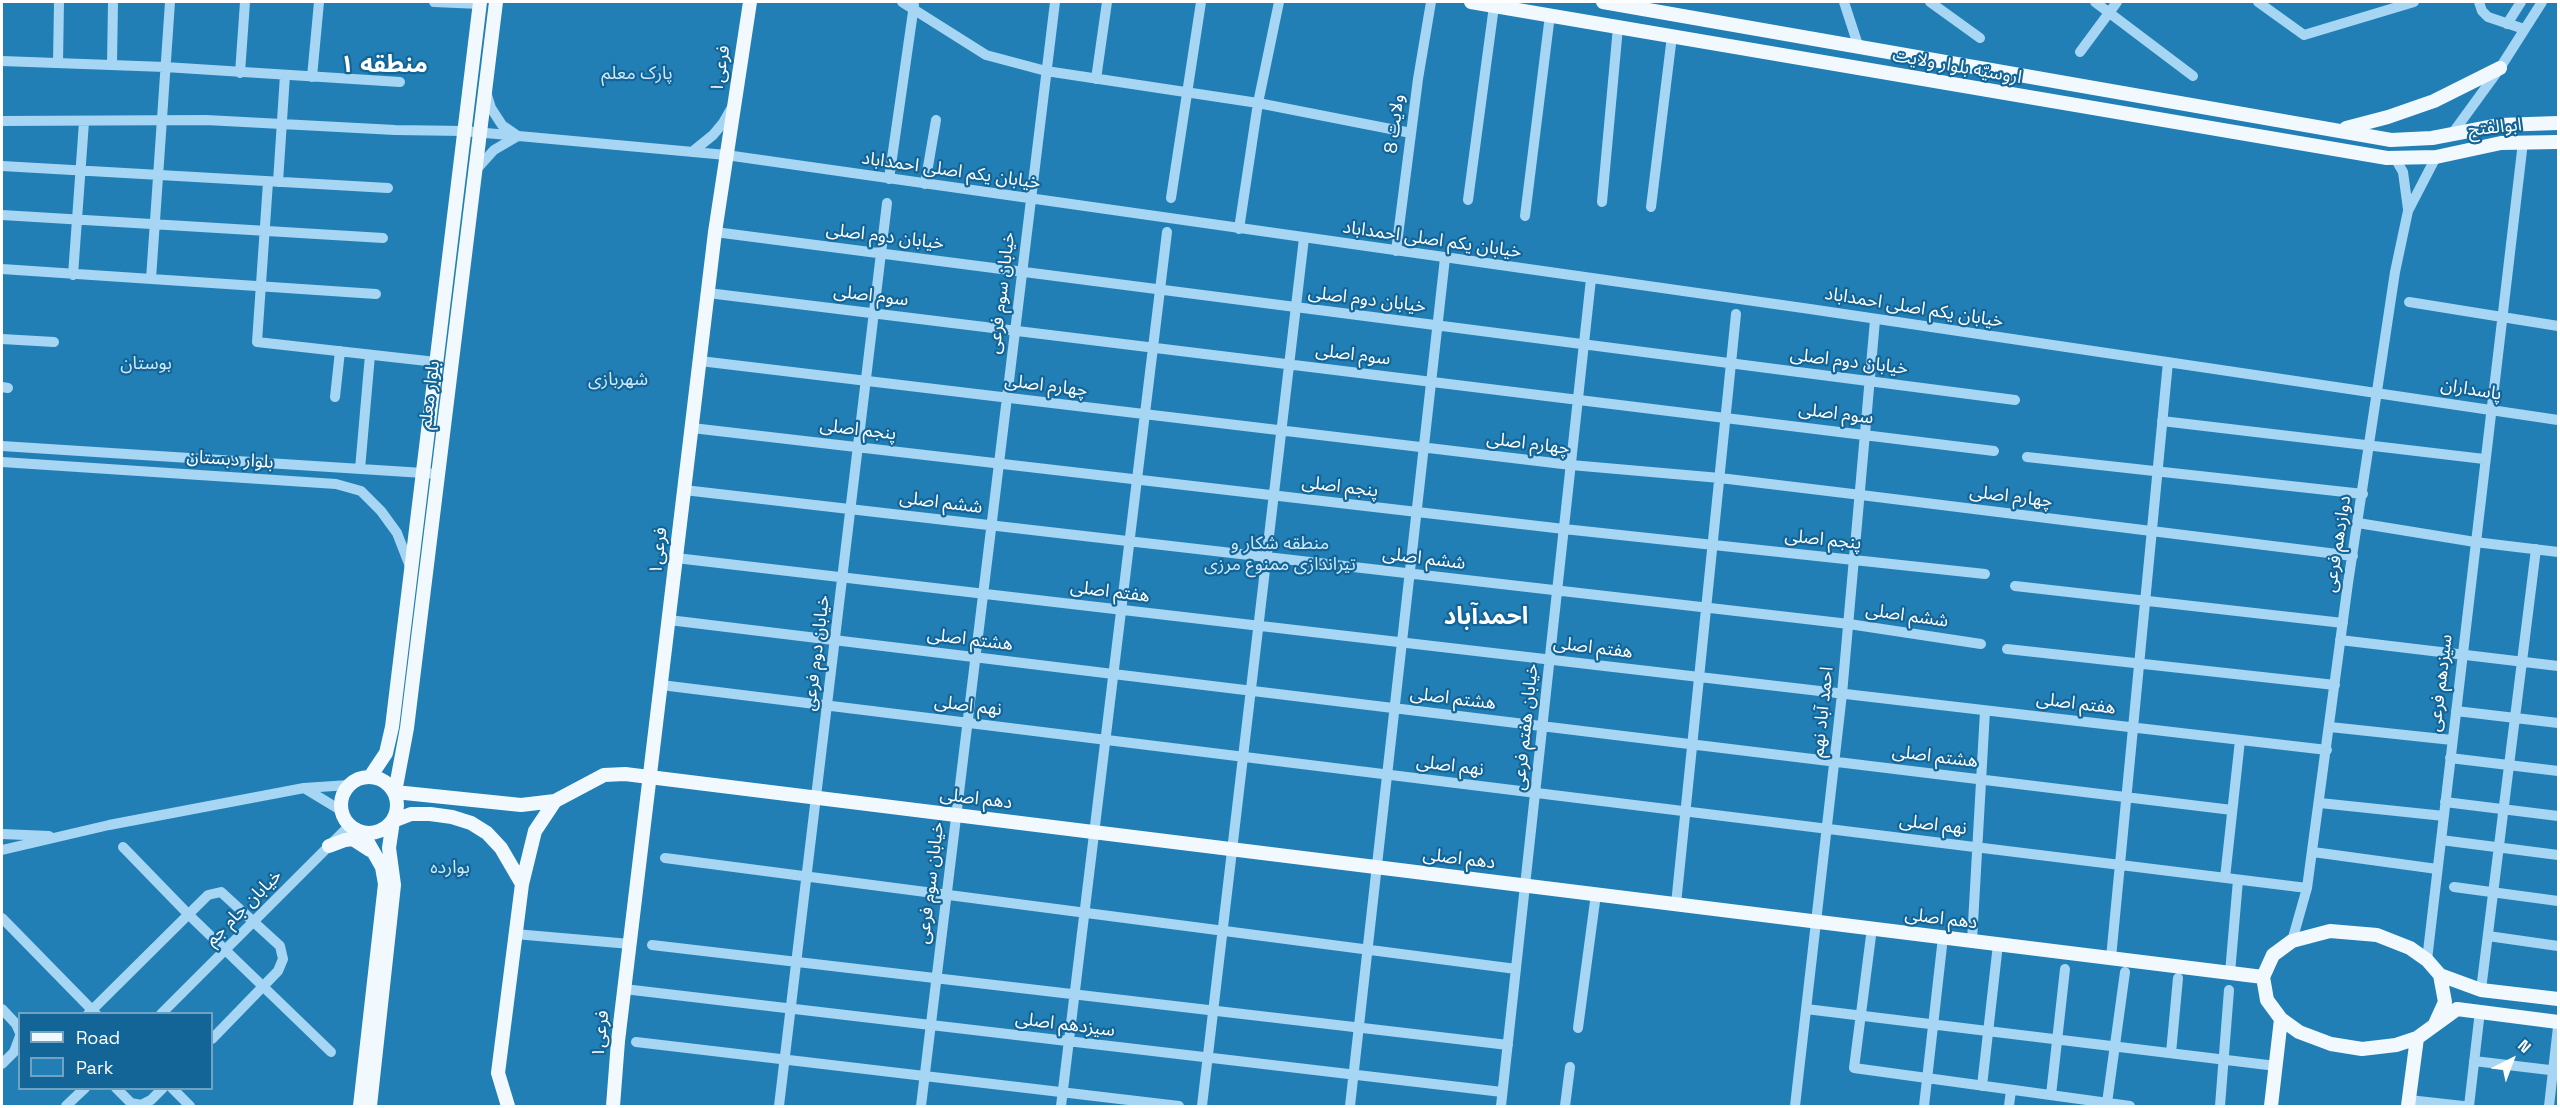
<!DOCTYPE html>
<meta charset="utf-8">
<style>
body{margin:0}
#map{position:relative;width:2560px;height:1108px;overflow:hidden;background:#136598;font-family:"Space Grotesk",sans-serif}
canvas{display:block}
.frame{position:absolute;inset:0;border:3px solid #fff;pointer-events:none}
.legend{position:absolute;left:18px;top:1012px;width:195px;height:78px;box-sizing:border-box;background:#136598;border:2px solid #71a3c1;margin:0;padding:8px 10px;list-style:none;font-size:18px;color:#fff}
.legend li{display:flex;align-items:center;gap:12px;height:30px}
.legend b{width:30px;border:2px solid #71a3c1}
.north{position:absolute;left:2482px;top:1030px;width:60px;height:60px;-webkit-text-stroke:4px #136598;paint-order:stroke;rotate:42deg;font-size:16px;font-weight:700;line-height:24px;text-align:center;color:#fff}
.north::after{content:'';display:block;margin:auto;width:21px;height:27px;background:#fff;clip-path:polygon(50% 0,100% 100%,50% 72%,0 100%)}
</style>
<div id="map">
<canvas width="2560" height="1108"></canvas>
<div class="frame"></div>
<ul class="legend">
<li><b style="height:8px;background:#f1f9ff"></b>Road</li>
<li><b style="height:16px;background:#227fb5"></b>Park</li>
</ul>
<div class="north">N</div>
</div>
<script>
const c = document.querySelector('canvas').getContext('2d');
c.lineJoin = 'round';
function fillPath(path, color) { c.fillStyle = color; c.fill(path, 'evenodd'); }
const shape = rows => new Path2D(rows.map(r => 'M' + r).join(''));
function stroke(path, color, width, dash) { c.strokeStyle = color; c.lineWidth = width; c.lineCap = dash ? 'butt' : 'round'; c.setLineDash(dash || []); c.stroke(path); }
function write(font, color, halo, rows, align = 'center') {
  c.font = font + ' "Space Grotesk","Noto Sans Arabic",sans-serif'; c.lineWidth = 4.5; c.setLineDash([]); c.textBaseline = 'middle'; c.strokeStyle = halo; c.fillStyle = color; for (const [text, x, y, turn = 0] of rows) {
    c.save(); c.translate(x, y); c.rotate((+turn || 0) * Math.PI / 180); c.textAlign = isNaN(turn) ? turn : align; if (halo) c.strokeText(text, 0, 0); c.fillText(text, 0, 0); c.restore();
  }
}
const green = shape([
 [2,2,2558,2,2558,1106,2,1106],
 [20,1014,212,1014,212,1088,20,1088]
]);
const minor = shape([
 [434,2,480,4],
 [902,2,986,55,1046,71,1258,103,1411,133],
 [1844,2,1858,45],
 [1930,2,1980,38],
 [2095,2,2193,76],
 [2258,2,2304,35,2414,2],
 [2479,2,2482,11,2488,17,2524,29],
 [2507,24,2521,2],
 [2080,52,2117,2],
 [2,61,165,67,400,82],
 [58,63,59,2],
 [112,65,113,2],
 [240,73,245,2],
 [312,77,319,2],
 [1096,79,1107,2],
 [486,92,491,108,502,125,518,136],
 [2,121,206,120,395,130,464,131,726,155,1810,309,2558,420],
 [2452,134,2500,68,2542,2],
 [692,152,713,135,723,123,731,109],
 [2395,158,2403,172,2408,209],
 [2,166,388,188],
 [475,171,494,150,518,136],
 [889,179,914,5],
 [268,182,257,342,436,362],
 [278,182,285,75],
 [925,184,936,120],
 [1171,198,1201,2],
 [1468,200,1494,6],
 [1602,202,1618,27],
 [1651,207,1672,36],
 [2,215,383,238],
 [1525,216,1550,15],
 [1239,229,1258,103,1279,2],
 [715,232,2015,400],
 [1396,251,1418,79,1431,2],
 [2,269,376,294],
 [73,275,84,122],
 [151,279,170,2],
 [708,293,1994,451],
 [2409,302,2558,326],
 [2,339,54,342],
 [700,361,1571,465,1720,478,1861,495,2353,556],
 [2,387,8,388],
 [335,397,340,351],
 [2162,421,2484,459],
 [692,428,1564,529,1985,574],
 [2,446,439,474],
 [2027,457,2363,494],
 [2,462,336,484,361,491,381,511,397,533,411,569],
 [360,469,370,355],
 [684,490,1849,624,1981,644],
 [2358,523,2475,542,2558,552],
 [676,558,2327,750],
 [2015,586,2343,623],
 [669,620,2232,810],
 [2340,640,2558,666],
 [2007,649,2335,685],
 [661,685,2307,888],
 [2456,711,2558,723],
 [2330,727,2452,740],
 [2450,758,2558,771],
 [304,788,342,811],
 [2445,802,2558,816],
 [2320,803,2444,816],
 [2,834,49,836],
 [2441,840,2558,855],
 [123,847,189,915,331,1052],
 [2,850,109,825,304,788,349,785],
 [2313,852,2437,869],
 [665,858,1516,969],
 [2225,878,2240,740],
 [2454,887,2558,901],
 [1676,904,1736,314],
 [2,918,96,1014],
 [1872,928,1854,1068,2130,1106],
 [515,934,630,944],
 [2488,936,2558,946],
 [1972,941,1985,711],
 [2292,941,2307,888,2348,583,2395,272,2408,211,2436,157],
 [652,945,1508,1045],
 [2111,958,2168,362],
 [2427,960,2523,142],
 [2230,973,2238,880],
 [624,989,1502,1092],
 [2481,990,2536,549],
 [2,1009,16,1024,20,1033],
 [1806,1009,2276,1066],
 [88,1014,208,895,221,892,280,946,283,959,278,971,212,1039],
 [161,1014,350,825],
 [1578,1028,1596,894],
 [636,1042,1179,1106],
 [2171,1053,2178,978],
 [2474,1061,2558,1071],
 [2,1064,14,1052,20,1036],
 [1982,1086,1998,944],
 [116,1088,131,1103,141,1105,151,1100,163,1088],
 [172,1088,190,1106],
 [2051,1095,2065,969],
 [2409,1100,2463,1106],
 [2107,1103,2125,972],
 [66,1106,85,1088],
 [779,1106,887,203],
 [921,1106,1055,2],
 [1061,1106,1167,232],
 [1202,1106,1304,238],
 [1350,1106,1445,258],
 [1501,1106,1591,279],
 [1565,1106,1570,1067],
 [1795,1106,1842,694,1875,320],
 [1924,1106,1943,937],
 [2009,1106,2011,1090],
 [2220,1106,2229,990],
 [2469,1106,2480,1011],
 [2549,1106,2558,1027]
]);
const major = shape([
 [496,2,407,728,395,792,521,805,555,801,604,775,625,774,2263,977],
 [1471,2,2387,158,2436,157,2501,143,2558,142],
 [1603,2,2391,140,2432,138,2500,125,2558,123],
 [2346,128,2388,117,2434,101,2500,68],
 '341 805a28 28 0 1 1 56 0a28 28 0 1 1-56 0Z',
 [370,777,386,753,392,727,480,2],
 [329,846,345,840,353,839,370,850],
 [2440,975,2481,990,2558,999],
 [2435,1024,2445,1002,2440,975,2427,960,2410,948,2377,935,2330,931,2292,941,2273,955,2263,977,2267,1000,2281,1019,2299,1032,2331,1044,2362,1049,2396,1045,2417,1038,2457,1009,2558,1022],
 [360,1106,385,884,382,867,362,832],
 [370,1106,394,885,389,848,393,821,411,814,430,814,452,817,471,823,487,833,501,848,522,884],
 [508,1106,498,1073,522,884,535,831,555,801],
 [613,1106,618,1041,715,232,750,2],
 [2271,1106,2281,1019],
 [2408,1106,2417,1038]
]);
const streetNames = [
 ["اروسیّه بلوار ولایت",1957,67,10],
 ["فرعی۱",721,69,-81],
 ["ولایت 8",1395,124,-83],
 ["ابوالفتح",2495,128,-6],
 ["خیابان یکم اصلی احمداباد",951,171,8],
 ["خیابان دوم اصلی",885,237,7],
 ["خیابان یکم اصلی احمداباد",1432,240,8],
 ["خیابان سوم فرعی",1002,293,-83],
 ["سوم اصلی",871,296,7],
 ["خیابان دوم اصلی",1367,300,7],
 ["خیابان یکم اصلی احمداباد",1914,308,9],
 ["سوم اصلی",1353,355,7],
 ["خیابان دوم اصلی",1849,362,7],
 ["چهارم اصلی",1046,386,7],
 ["پاسداران",2471,390,9],
 ["بلوار معلم",430,395,-83],
 ["سوم اصلی",1836,414,7],
 ["پنجم اصلی",858,430,7],
 ["چهارم اصلی",1528,444,7],
 ["بلوار دبستان",230,460,4],
 ["پنجم اصلی",1340,487,7],
 ["چهارم اصلی",2011,497,7],
 ["ششم اصلی",941,503,7],
 ["پنجم اصلی",1823,540,6],
 ["دوازدهم فرعی",2338,544,-81],
 ["فرعی۱",659,551,-83],
 ["ششم اصلی",1424,559,7],
 ["هفتم اصلی",1110,592,7],
 ["ششم اصلی",1907,616,8],
 ["هشتم اصلی",970,640,7],
 ["هفتم اصلی",1593,648,7],
 ["خیابان دوم فرعی",817,653,-83],
 ["سیزدهم فرعی",2441,683,-83],
 ["هشتم اصلی",1453,699,7],
 ["هفتم اصلی",2076,704,7],
 ["نهم اصلی",968,706,7],
 ["احمد آباد نهم",1823,712,-84],
 ["خیابان هفتم فرعی",1526,727,-84],
 ["هشتم اصلی",1935,757,7],
 ["نهم اصلی",1450,766,7],
 ["دهم اصلی",976,799,7],
 ["نهم اصلی",1933,825,7],
 ["دهم اصلی",1459,859,7],
 ["خیابان سوم فرعی",931,883,-83],
 ["خیابان جام جم",244,908,-45],
 ["دهم اصلی",1941,919,7],
 ["سیزدهم اصلی",1065,1025,7],
 ["فرعی۱",601,1034,-84]
];
const parkNames = [
 ["پارک معلم",637,74],
 ["بوستان",146,364],
 ["شهربازی",618,380],
 ["منطقه شکار و",1280,544],
 ["تیراندازی ممنوع مرزی",1280,565],
 ["بوارده",450,868]
];
const districtNames = [
 ["منطقه ۱",384,65],
 ["احمدآباد",1486,617]
];
fillPath(green, '#227fb5');
stroke(minor, '#a6d6f3', 10);
stroke(major, '#f1f9ff', 14);
write('18px', '#fff', '#136598', streetNames);
write('18px', '#cdebfd', '#136598', parkNames);
write('bold 24px', '#fff', '#136598', districtNames);
</script>
